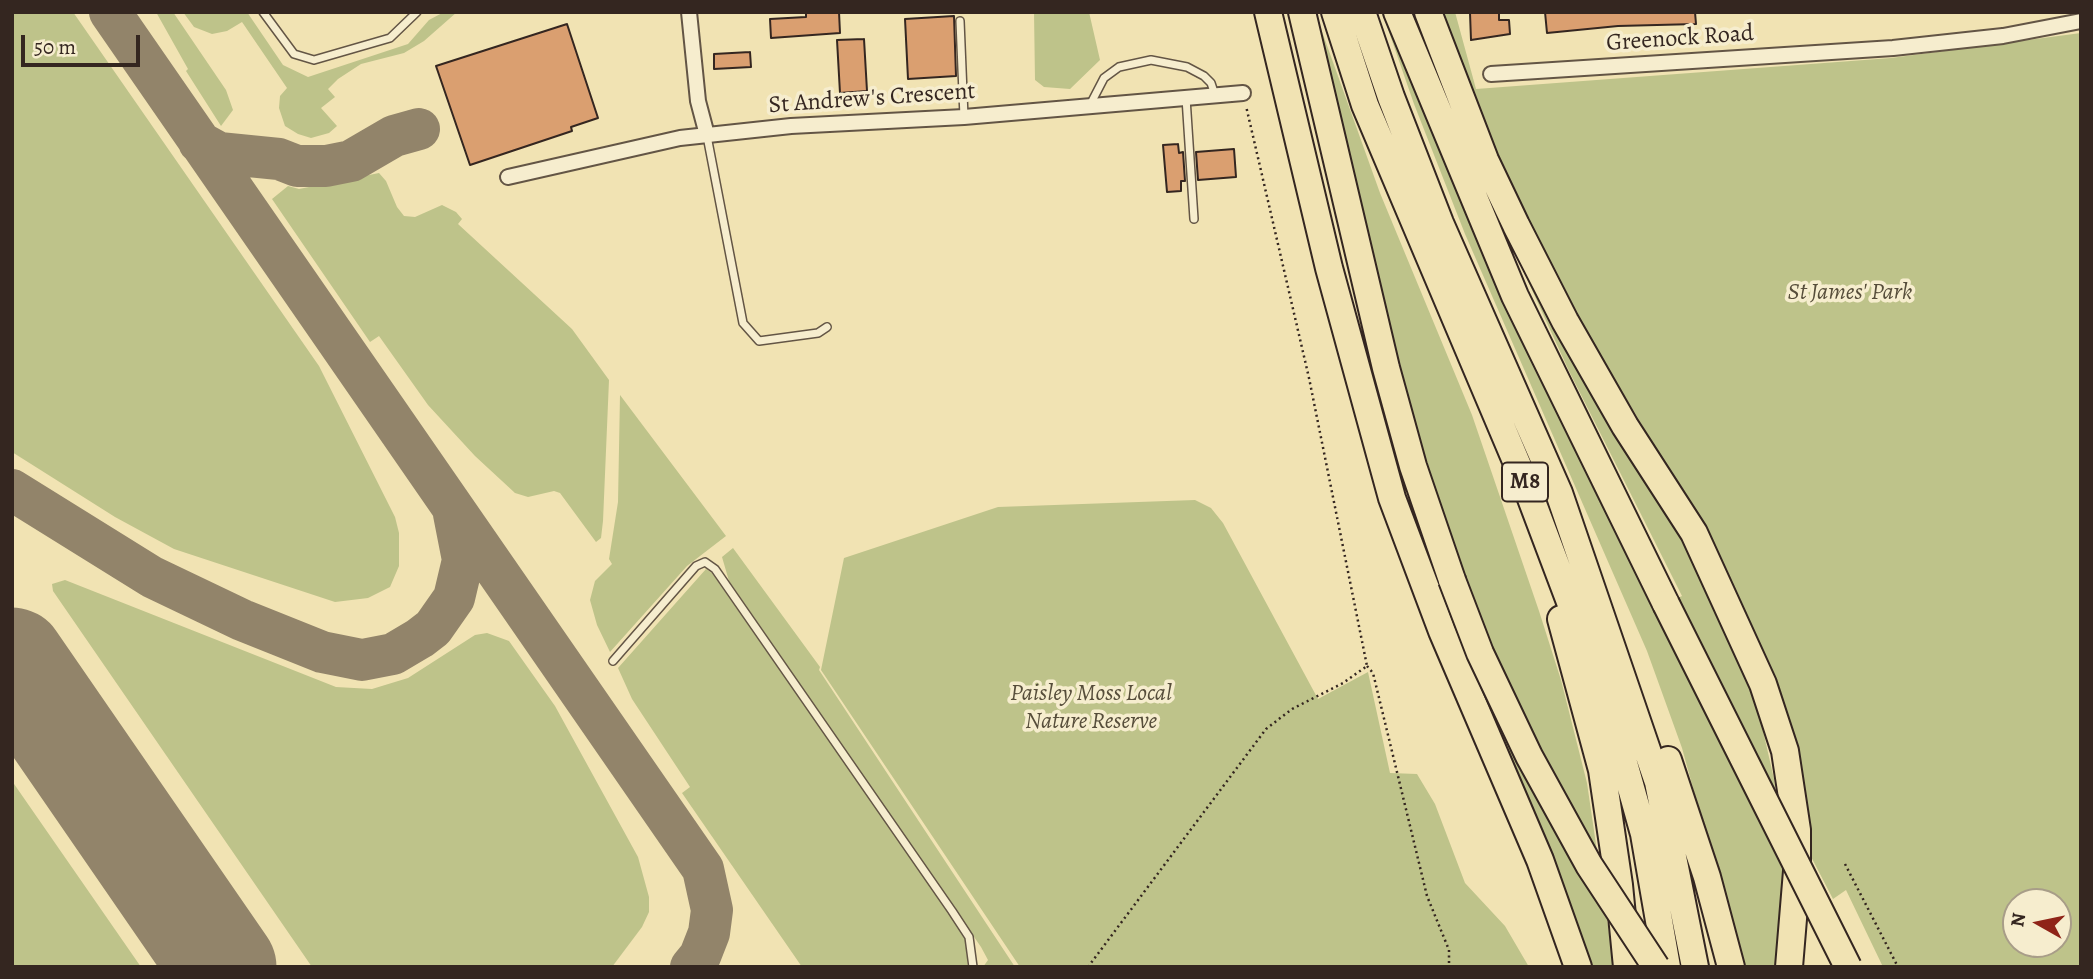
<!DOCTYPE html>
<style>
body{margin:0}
#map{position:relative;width:2093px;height:979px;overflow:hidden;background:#f1e3b3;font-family:Alegreya,serif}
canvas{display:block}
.frame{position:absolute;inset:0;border:14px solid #342620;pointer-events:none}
.north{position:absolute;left:2002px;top:888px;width:70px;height:70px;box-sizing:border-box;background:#f6edce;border:2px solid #a89d88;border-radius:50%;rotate:279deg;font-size:19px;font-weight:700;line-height:28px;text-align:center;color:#342620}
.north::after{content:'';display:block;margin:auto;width:24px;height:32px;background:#8f2418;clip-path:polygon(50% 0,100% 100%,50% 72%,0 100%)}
.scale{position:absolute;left:21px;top:35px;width:119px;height:32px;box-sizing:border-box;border:4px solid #342620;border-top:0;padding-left:9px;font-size:21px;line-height:24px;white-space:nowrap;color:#342620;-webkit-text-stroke:5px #f6edce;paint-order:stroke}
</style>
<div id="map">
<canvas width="2093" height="979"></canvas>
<div class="frame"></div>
<div class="north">N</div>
<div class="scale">50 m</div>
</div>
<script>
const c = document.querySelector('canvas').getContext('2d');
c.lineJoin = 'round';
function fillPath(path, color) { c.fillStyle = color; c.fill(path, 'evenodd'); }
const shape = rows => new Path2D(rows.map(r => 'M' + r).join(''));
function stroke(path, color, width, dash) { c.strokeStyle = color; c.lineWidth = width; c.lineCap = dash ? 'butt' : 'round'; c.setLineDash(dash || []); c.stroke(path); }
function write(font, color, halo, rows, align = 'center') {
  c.font = font + ' Alegreya,serif'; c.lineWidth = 7; c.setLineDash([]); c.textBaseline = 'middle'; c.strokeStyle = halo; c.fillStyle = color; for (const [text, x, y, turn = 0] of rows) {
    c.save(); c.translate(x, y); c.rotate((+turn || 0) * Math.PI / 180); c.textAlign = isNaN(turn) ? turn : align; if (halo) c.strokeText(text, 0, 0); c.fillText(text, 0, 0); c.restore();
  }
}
const green = shape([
 [12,12,73,12,319,366,395,517,399,533,399,566,390,587,368,598,335,602,174,549,115,517,12,452],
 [156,12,173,12,226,90,233,110,221,126,186,71,188,69],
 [183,12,247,12,283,65,308,77,408,44,429,20,444,12,457,12,424,41,404,53,361,64,338,79,328,89,335,97,321,108,337,126,329,133,311,138,298,134,285,126,279,108,280,96,287,88,242,22,227,31,212,34,194,27],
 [1034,12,1089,12,1100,60,1070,89,1044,87,1035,80],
 [1315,12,1380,193,1472,415,1539,611,1561,680,1587,783,1614,967,1587,967,1435,588,1464,573,1432,485,1394,352],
 [1382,12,1506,305,1654,609,1682,596,1569,371,1526,277,1701,570,1756,700,1774,779,1786,873,1780,967,1742,967,1682,748,1647,651,1465,234,1414,104],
 [1437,12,1455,12,1476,89,1891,58,2081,33,2081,967,1883,967,1846,890,1833,899,1806,847,1703,526,1548,269,1481,130],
 [2016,902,2058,902,2058,944,2016,944],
 [379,173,386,181,397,207,404,216,415,217,442,205,456,212,462,219,458,224,572,329,609,380,603,521,601,538,596,542,560,493,554,491,528,497,515,493,475,456,428,405,379,336,370,342,272,199,288,186,299,189],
 [620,395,726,536,687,566,610,652,597,625,590,600,595,581,612,564,609,559,618,502],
 [1195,500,1211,508,1223,523,1318,699,1368,672,1390,773,1417,774,1435,804,1465,883,1505,926,1529,967,1020,967,821,670,844,558,998,507],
 [733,548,820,667,819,670,1015,967,983,967,988,960,981,947,729,581,722,557],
 [706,569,712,573,950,914,965,938,968,967,802,967,682,793,690,787,632,699,618,668],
 [65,580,336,687,372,689,408,678,475,635,487,633,509,641,555,706,638,857,649,897,649,912,642,927,612,967,312,967,53,591,52,584],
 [12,781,141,967,12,967]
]);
const taxiway = shape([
 [110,12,703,869,712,910,709,933,700,956,691,967],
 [199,142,219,153,279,159,297,166,326,166,351,161,394,136,419,129],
 [12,490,152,577,242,620,322,652,362,660,393,654,420,638,433,628,454,598,463,560,454,514]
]);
const runway = shape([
 [12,661,223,967]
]);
const building = shape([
 [806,12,839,12,840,33,771,38,770,19,806,17,806,12],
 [1499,12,1499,20,1509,20,1510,34,1471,40,1470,13,1499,12],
 [1545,12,1695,12,1696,24,1618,26,1547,33,1545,12],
 [954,16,956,76,908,79,905,19,954,16],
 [567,24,598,118,571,127,572,131,470,165,436,66,567,24],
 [864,39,867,91,840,93,837,40,864,39],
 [750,52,751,67,714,69,714,54,750,52],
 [1178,144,1179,153,1183,152,1185,181,1181,181,1181,191,1167,192,1163,145,1178,144],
 [1234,149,1236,177,1198,180,1196,152,1234,149]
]);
const path = shape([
 [1367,666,1373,673,1427,896,1449,950,1449,967],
 [1845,864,1898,967],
 [1088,967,1266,729,1292,709,1343,683,1367,666,1309,378,1246,106]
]);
const lane = shape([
 [263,12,294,54,314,60,390,38,417,12],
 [960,21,964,117],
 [1186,98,1194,219],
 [1090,105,1104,78,1119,67,1151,60,1187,67,1204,76,1211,83,1215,95],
 [707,136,743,323,759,341,818,333,827,327],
 [613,661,696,566,705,562,715,569,952,911,969,937,973,967]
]);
const street = shape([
 [689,12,698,101,707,135],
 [1491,74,1893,48,2003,36,2081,21],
 [508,177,680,138,791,126,964,117,1243,93]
]);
const highway = shape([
 [1268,12,1329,268,1392,498,1442,631,1540,860,1578,967],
 [1302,12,1386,368,1413,466,1452,580],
 [1335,12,1365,105,1524,480,1604,692,1644,834,1667,967],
 [1362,12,1391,97,1440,223,1559,493,1658,782,1695,967],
 [1397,12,1515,296,1666,604],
 [1428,12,1485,160,1516,225,1565,321,1625,426,1694,533,1763,684,1785,751,1797,830,1797,871,1789,967],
 [1561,619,1602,770,1619,885,1627,967],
 [1668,760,1707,877,1731,967]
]);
const highwayBridge = shape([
 [1452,580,1480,653,1529,756,1589,865,1656,967],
 [1666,604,1848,967]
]);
const shields = [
 [1525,482,46]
];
const shieldNames = [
 ["M8",1525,482]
];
const streetNames = [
 ["Greenock Road",1680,39,-4],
 ["St Andrew's Crescent",872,99,-4]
];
const parkNames = [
 ["St James' Park",1850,293],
 ["Paisley Moss Local",1091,694],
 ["Nature Reserve",1091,722]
];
fillPath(green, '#bec38a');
stroke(taxiway, '#92846a', 42);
stroke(runway, '#92846a', 107);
fillPath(building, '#da9f70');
stroke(building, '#342620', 2);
stroke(lane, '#635545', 10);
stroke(street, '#635545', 18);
stroke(highway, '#342620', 30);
stroke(path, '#342620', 2.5, [2, 3.5]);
stroke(lane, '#f6edce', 7);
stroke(street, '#f6edce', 14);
stroke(highway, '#f1e3b3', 26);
stroke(highwayBridge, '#342620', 30, []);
stroke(highwayBridge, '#f1e3b3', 26);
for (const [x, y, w] of shields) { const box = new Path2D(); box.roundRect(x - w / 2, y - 19.5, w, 39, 5); c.fillStyle = '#f6edce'; c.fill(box); stroke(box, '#342620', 2); }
write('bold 23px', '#342620', null, shieldNames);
write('24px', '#342620', '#f6edce', streetNames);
write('italic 24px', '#564d3a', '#f6edce', parkNames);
</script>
